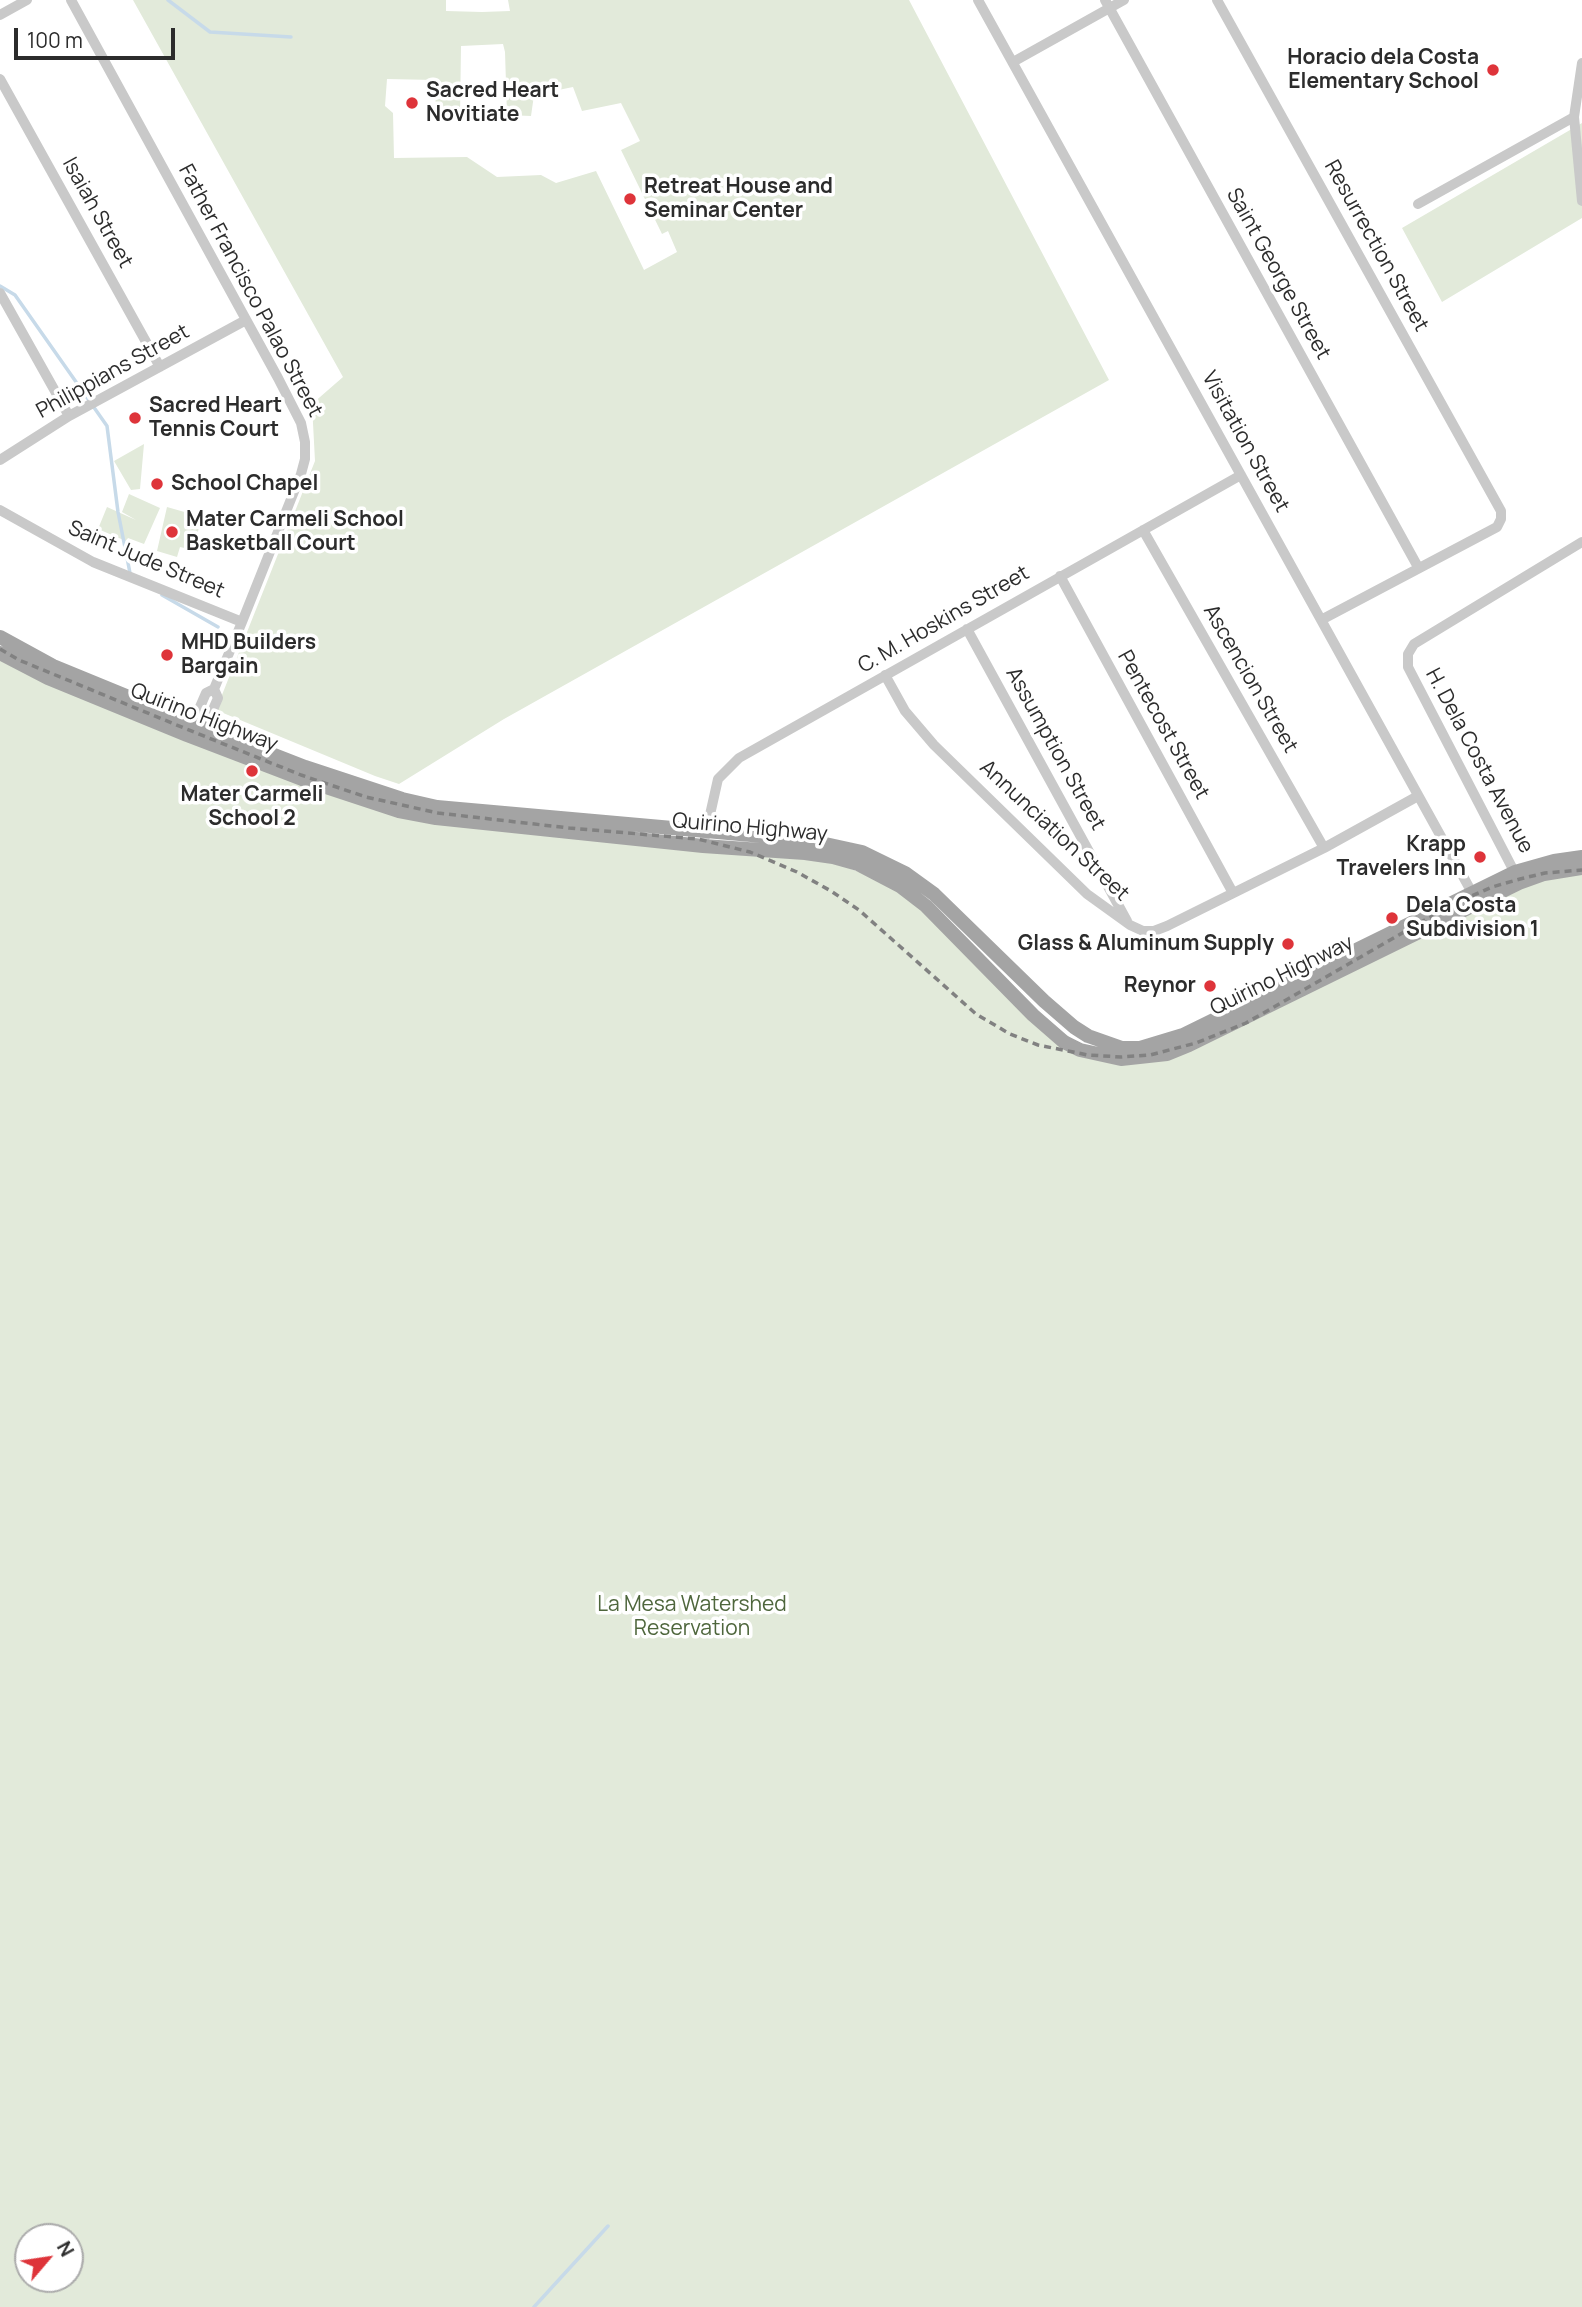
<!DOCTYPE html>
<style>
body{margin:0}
#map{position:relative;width:1582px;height:2307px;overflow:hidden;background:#fff;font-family:Manrope,sans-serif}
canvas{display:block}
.north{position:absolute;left:14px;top:2223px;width:70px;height:70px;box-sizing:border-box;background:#fff;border:2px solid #ababab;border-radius:50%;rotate:61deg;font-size:19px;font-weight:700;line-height:28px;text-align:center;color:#2c2c2c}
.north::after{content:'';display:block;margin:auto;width:24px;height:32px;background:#de343a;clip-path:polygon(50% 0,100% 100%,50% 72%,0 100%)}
.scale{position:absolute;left:14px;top:28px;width:161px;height:32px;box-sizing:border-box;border:4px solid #2c2c2c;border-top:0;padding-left:9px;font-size:21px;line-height:24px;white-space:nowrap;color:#2c2c2c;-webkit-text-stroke:5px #fff;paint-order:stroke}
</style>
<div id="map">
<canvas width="1582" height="2307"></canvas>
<div class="north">N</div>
<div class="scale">100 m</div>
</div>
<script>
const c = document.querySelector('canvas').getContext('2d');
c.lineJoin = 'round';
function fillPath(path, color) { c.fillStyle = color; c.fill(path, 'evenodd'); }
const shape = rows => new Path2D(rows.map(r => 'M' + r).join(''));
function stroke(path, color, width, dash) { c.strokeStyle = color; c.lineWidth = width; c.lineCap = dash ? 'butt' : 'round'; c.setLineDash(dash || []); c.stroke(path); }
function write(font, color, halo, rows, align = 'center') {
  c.font = font + ' Manrope,sans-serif'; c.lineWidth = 7; c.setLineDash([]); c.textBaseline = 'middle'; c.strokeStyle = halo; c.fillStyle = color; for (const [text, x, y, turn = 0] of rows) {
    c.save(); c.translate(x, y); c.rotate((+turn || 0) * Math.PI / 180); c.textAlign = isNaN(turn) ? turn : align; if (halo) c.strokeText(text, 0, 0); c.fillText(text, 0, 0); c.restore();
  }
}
const green = shape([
 [133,0,446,0,446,11,482,12,510,11,508,0,909,0,1109,380,504,719,399,784,375,776,216,710,315,461,312,404,343,377],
 [503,44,505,52,507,115,531,116,534,95,573,87,582,111,621,103,640,141,621,150,662,234,668,231,677,252,644,270,596,171,556,183,541,175,497,177,467,157,394,158,393,113,385,106,387,79,435,80,436,118,460,117,461,46],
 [1582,123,1582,218,1442,302,1402,228],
 [144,444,140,489,131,490,114,461],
 [129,494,160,508,144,544,128,538,126,541,98,529,107,507,136,520,122,512],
 [167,507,188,513,187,521,200,524,193,550,180,547,177,557,157,551],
 [0,653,366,801,805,853,900,886,1052,1025,1081,1045,1140,1053,1469,902,1582,863,1582,2307,0,2307],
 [28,2237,70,2237,70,2279,28,2279]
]);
const stream = shape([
 [168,0,210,32,291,37],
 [0,286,15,295,107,426,118,512,130,573],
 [162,595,218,627],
 [534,2307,608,2226]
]);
const minor = shape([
 [71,0,278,378,301,423,305,442,305,459,301,474,242,622,214,689,206,693,190,730],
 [978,0,1475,898],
 [1105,0,1418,567],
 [1217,0,1501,511,1501,519,1497,527,1321,620],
 [0,15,27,0],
 [1013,62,1124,0],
 [1582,63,1574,117,1582,201],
 [0,79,160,367],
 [1418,204,1574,117],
 [0,293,69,416],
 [0,460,69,416,246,320],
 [0,510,93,562,242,622],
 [1143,530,1324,848],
 [1060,576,1233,893],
 [967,629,1127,921],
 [885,675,905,711,934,745,1087,894,1130,925,1143,931,1154,931,1167,926,1324,848,1418,796],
 [202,735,218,698,214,689],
 [705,837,718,779,739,758,1241,475],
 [1517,877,1408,667,1408,654,1414,644,1582,542]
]);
const major = shape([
 [0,637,53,666,192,723,305,767,402,799,437,807,807,840,862,852,905,873,934,894,1044,1001,1074,1027,1088,1036,1122,1048,1140,1048,1183,1035,1515,872,1554,861,1582,857],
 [0,653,48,678,187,735,302,779,399,811,436,818,703,846,805,853,833,857,858,864,900,886,926,906,1033,1015,1064,1042,1080,1050,1121,1059,1167,1054,1189,1045,1519,883,1544,874,1582,868]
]);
const rail = shape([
 [0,649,19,660,184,728,301,775,366,797,438,813,569,828,698,839,750,852,797,872,831,891,859,910,976,1014,1010,1034,1038,1045,1088,1055,1121,1057,1150,1055,1196,1043,1246,1023,1451,905,1492,887,1520,879,1545,873,1582,870]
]);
const markers = [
 [1493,70,7,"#de343a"],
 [412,103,7,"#de343a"],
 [630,199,7,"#de343a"],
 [135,418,7,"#de343a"],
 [157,484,7,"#de343a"],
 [172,532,7,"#de343a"],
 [167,655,7,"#de343a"],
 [252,771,7,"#de343a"],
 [1480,857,7,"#de343a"],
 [1392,918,7,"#de343a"],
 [1288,944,7,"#de343a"],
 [1210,986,7,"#de343a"]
];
const poiNames = [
 ["Horacio dela Costa",1479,58,"right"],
 ["Elementary School",1479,82,"right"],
 ["Sacred Heart",426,91],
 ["Novitiate",426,115],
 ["Retreat House and",644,187],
 ["Seminar Center",644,211],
 ["Sacred Heart",149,406],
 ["Tennis Court",149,430],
 ["School Chapel",171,484],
 ["Mater Carmeli School",186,520],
 ["Basketball Court",186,544],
 ["MHD Builders",181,643],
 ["Bargain",181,667],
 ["Mater Carmeli",252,795,"center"],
 ["School 2",252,819,"center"],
 ["Krapp",1466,845,"right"],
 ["Travelers Inn",1466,869,"right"],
 ["Dela Costa",1406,906],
 ["Subdivision 1",1406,930],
 ["Glass & Aluminum Supply",1274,944,"right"],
 ["Reynor",1196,986,"right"]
];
const streetNames = [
 ["Isaiah Street",97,213,61],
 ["Resurrection Street",1376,246,61],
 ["Saint George Street",1278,274,61],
 ["Father Francisco Palao Street",250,291,62],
 ["Philippians Street",113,372,-29],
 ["Visitation Street",1245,442,61],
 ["Saint Jude Street",146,560,23],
 ["C. M. Hoskins Street",944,620,-30],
 ["Ascencion Street",1250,679,60],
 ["Quirino Highway",204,718,21],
 ["Pentecost Street",1163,725,61],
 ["Assumption Street",1055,749,61],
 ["H. Dela Costa Avenue",1479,761,62],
 ["Quirino Highway",750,828,5],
 ["Annunciation Street",1054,831,43],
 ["Quirino Highway",1282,976,-26]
];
const parkNames = [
 ["La Mesa Watershed",692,1605],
 ["Reservation",692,1629]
];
fillPath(green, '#e2eada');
stroke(stream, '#c7dae9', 3.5);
stroke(minor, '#c9c9c9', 10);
stroke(major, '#a4a4a4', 14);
stroke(rail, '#818181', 3.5, [7, 5]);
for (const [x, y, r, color] of markers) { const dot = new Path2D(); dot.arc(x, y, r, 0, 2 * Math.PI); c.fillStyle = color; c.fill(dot); stroke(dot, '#fff', 2.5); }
write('bold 21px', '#2c2c2c', '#fff', poiNames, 'left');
write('21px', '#2c2c2c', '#fff', streetNames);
write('21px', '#4e663c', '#fff', parkNames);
</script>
